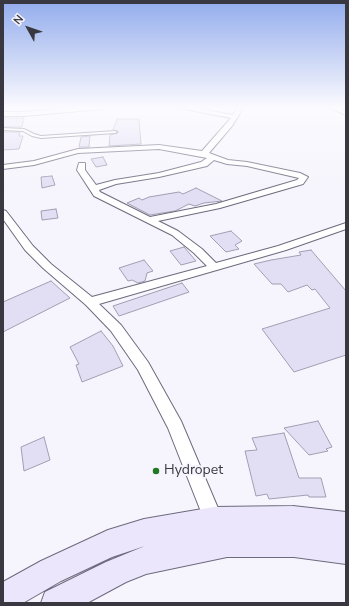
<!DOCTYPE html>
<style>
body{margin:0}
#map{position:relative;width:349px;height:606px;overflow:hidden;background:#f6f5fd;font-family:"Nunito Sans",sans-serif}
canvas{display:block}
.frame{position:absolute;inset:0;border:4px solid #393840;pointer-events:none}
.north{position:absolute;left:8px;top:8px;width:40px;height:40px;-webkit-text-stroke:3px #f6f5fd;paint-order:stroke;rotate:310deg;font-size:11px;font-weight:700;line-height:16px;text-align:center;color:#393840}
.north::after{content:'';display:block;margin:auto;width:14px;height:18px;background:#393840;clip-path:polygon(50% 0,100% 100%,50% 72%,0 100%)}
</style>
<div id="map">
<canvas width="349" height="606"></canvas>
<div class="frame"></div>
<div class="north">N</div>
</div>
<script>
const c = document.querySelector('canvas').getContext('2d');
c.lineJoin = 'round';
function fillPath(path, color) { c.fillStyle = color; c.fill(path, 'evenodd'); }
const shape = rows => new Path2D(rows.map(r => 'M' + r).join(''));
function stroke(path, color, width, dash) { c.strokeStyle = color; c.lineWidth = width; c.lineCap = dash ? 'butt' : 'round'; c.setLineDash(dash || []); c.stroke(path); }
function write(font, color, halo, rows, align = 'center') {
  c.font = font + ' "Nunito Sans",sans-serif'; c.lineWidth = 4; c.setLineDash([]); c.textBaseline = 'middle'; c.strokeStyle = halo; c.fillStyle = color; for (const [text, x, y, turn = 0] of rows) {
    c.save(); c.translate(x, y); c.rotate((+turn || 0) * Math.PI / 180); c.textAlign = isNaN(turn) ? turn : align; if (halo) c.strokeText(text, 0, 0); c.fillText(text, 0, 0); c.restore();
  }
}
const building = shape([
 [24,118,22,127,3,127,3,118,24,118],
 [117,119,139,119,141,144,109,146,110,135,118,133,118,131,113,130,117,119],
 [3,132,20,132,19,136,23,136,19,149,3,150,3,132],
 [90,136,89,147,79,147,81,137,90,136],
 [103,157,107,165,96,167,91,159,103,157],
 [52,176,55,185,42,188,41,177,52,176],
 [196,188,222,201,204,203,195,206,189,204,175,211,150,215,127,203,139,198,142,200,149,197,179,192,183,194,196,188],
 [56,209,58,218,42,220,41,211,56,209],
 [231,231,242,241,235,245,239,249,226,252,210,236,231,231],
 [184,247,196,261,181,265,170,251,184,247],
 [311,250,346,291,346,355,294,372,262,329,330,308,315,289,312,290,307,285,288,292,281,284,272,284,254,264,271,260,301,255,299,252,311,250],
 [144,260,153,271,147,273,145,281,138,283,132,280,128,281,119,268,144,260],
 [51,281,70,298,3,332,3,302,51,281],
 [182,283,189,292,119,316,113,306,182,283],
 [101,331,113,346,123,366,82,382,76,365,79,364,70,347,101,331],
 [318,421,332,447,326,449,328,451,309,455,284,428,318,421],
 [284,433,299,478,321,478,326,497,309,497,308,495,269,499,267,494,256,496,245,451,257,450,252,438,284,433],
 [44,437,50,460,24,471,21,447,44,437]
]);
const service = shape([
 [3,128,24,129,34,134,41,136,115,131,117,132,115,133,41,138,32,136,23,131,3,130,3,128]
]);
const minor = shape([
 [79,107,105,107,102,109,24,116,3,116,3,112,24,112,79,107],
 [174,107,189,107,233,115,238,107,244,107,232,126,209,153,228,160,247,162,300,173,308,177,303,184,220,208,158,221,178,231,202,249,216,263,278,246,346,223,346,229,286,250,99,304,121,325,148,362,181,421,223,520,221,527,214,529,207,527,168,428,138,370,111,331,86,305,43,268,25,250,3,219,3,210,6,211,33,246,51,264,92,297,207,266,194,253,172,235,94,196,77,170,79,163,85,163,85,170,96,185,115,180,159,173,201,162,207,158,159,149,78,153,34,165,3,169,3,165,34,161,78,149,159,145,202,151,231,118,174,107],
 [214,160,227,164,247,166,299,178,297,180,216,204,150,217,100,192,99,190,116,184,159,177,207,166,214,160],
 [328,107,337,107,346,111,346,115,328,107]
]);
const secondary = shape([
 [293,506,346,512,346,564,294,557,227,557,146,574,126,582,87,603,41,603,45,592,106,562,145,546,112,557,61,581,23,603,3,603,3,582,41,561,108,530,144,519,214,507,293,506]
]);
const markers = [
 [156,471,4,"#207724"]
];
const nearPoinames = [
 ["Hydropet",164,471]
];
fillPath(building, '#e2def4');
stroke(building, '#a29eb2', 1);
stroke(service, '#6e6a7d', 2);
stroke(minor, '#6e6a7d', 2);
stroke(secondary, '#6e6a7d', 2);
fillPath(service, '#fff');
fillPath(minor, '#fff');
fillPath(secondary, '#ebe6fc');
const sky = c.createLinearGradient(0, 0, 0, 192);
sky.addColorStop(0, '#92acec');
sky.addColorStop(0.56, '#fbfafe');
sky.addColorStop(1, '#fbfafe00');
c.fillStyle = sky;
c.fillRect(0, 0, 349, 192);
for (const [x, y, r, color] of markers) { const dot = new Path2D(); dot.arc(x, y, r, 0, 2 * Math.PI); c.fillStyle = color; c.fill(dot); stroke(dot, '#f6f5fd', 1.5); }
write('14px', '#393840', '#f6f5fd', nearPoinames, 'left');
</script>
